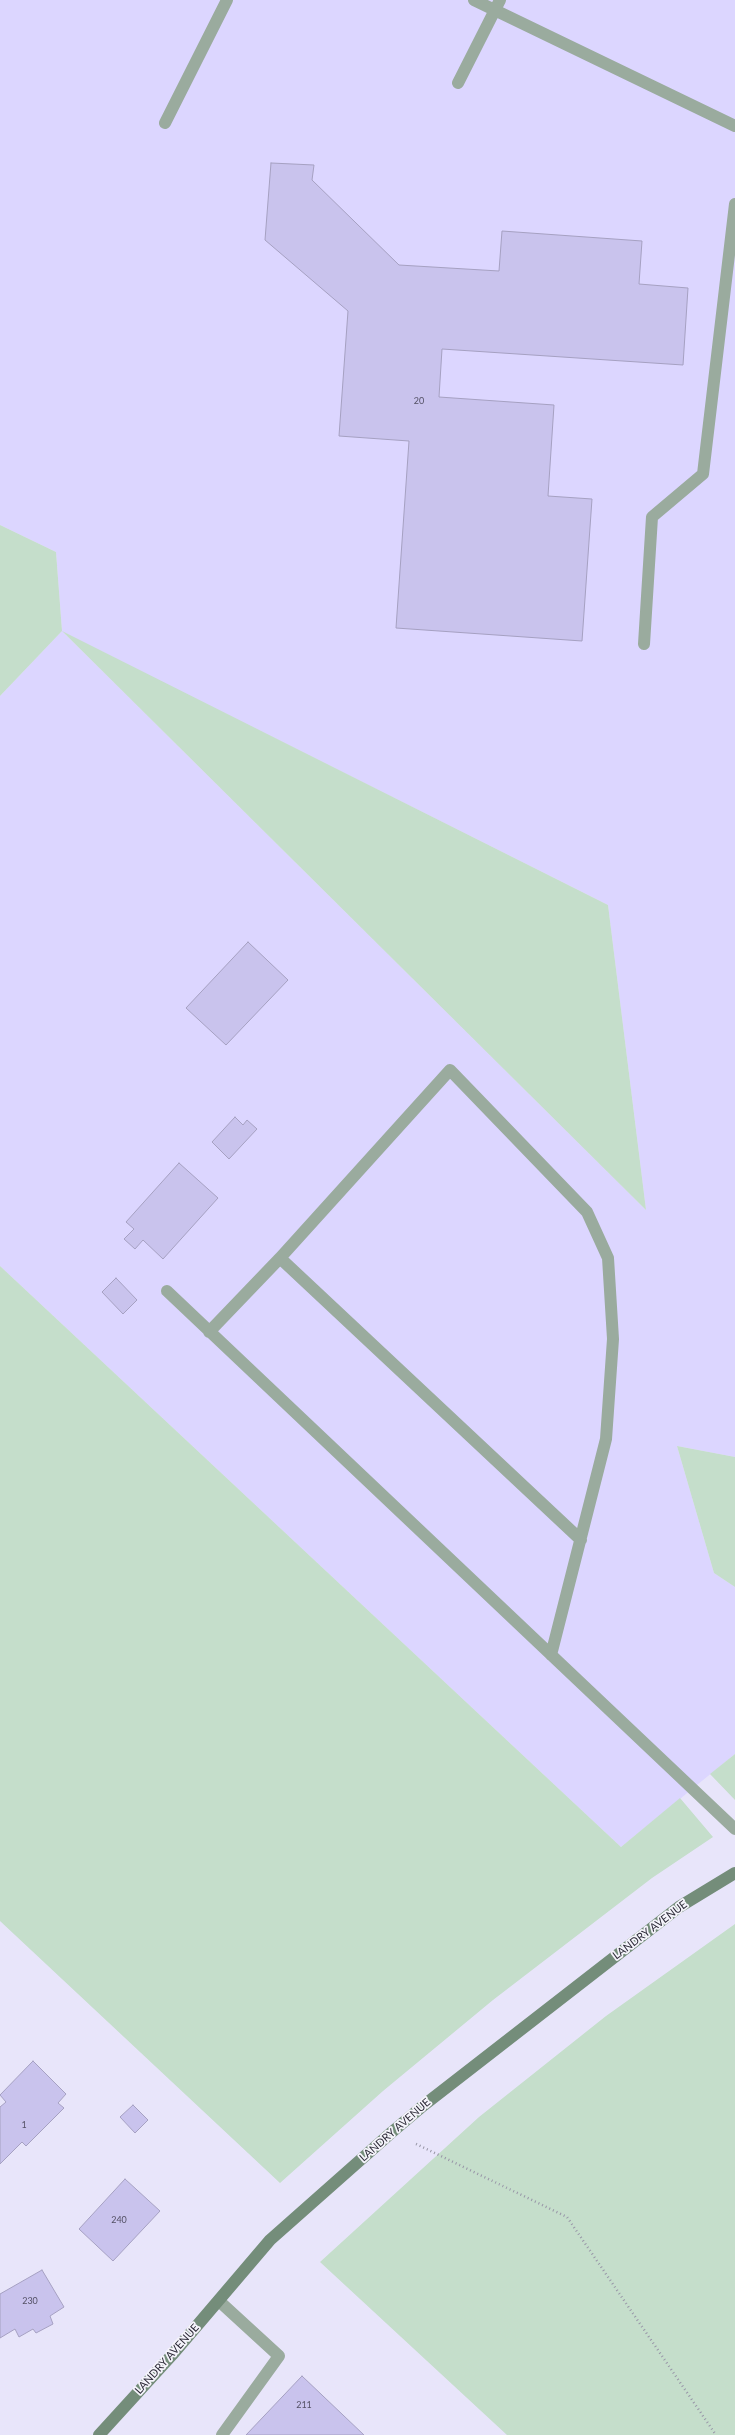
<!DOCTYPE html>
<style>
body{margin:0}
canvas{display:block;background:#e8e5fa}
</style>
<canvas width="735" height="2435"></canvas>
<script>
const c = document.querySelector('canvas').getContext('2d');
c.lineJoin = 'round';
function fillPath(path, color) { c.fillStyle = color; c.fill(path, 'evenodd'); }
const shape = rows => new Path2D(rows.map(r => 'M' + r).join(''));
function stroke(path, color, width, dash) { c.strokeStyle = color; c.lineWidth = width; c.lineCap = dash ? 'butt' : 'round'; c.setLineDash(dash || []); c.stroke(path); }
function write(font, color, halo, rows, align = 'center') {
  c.font = font + ' Lato,sans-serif'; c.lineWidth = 3.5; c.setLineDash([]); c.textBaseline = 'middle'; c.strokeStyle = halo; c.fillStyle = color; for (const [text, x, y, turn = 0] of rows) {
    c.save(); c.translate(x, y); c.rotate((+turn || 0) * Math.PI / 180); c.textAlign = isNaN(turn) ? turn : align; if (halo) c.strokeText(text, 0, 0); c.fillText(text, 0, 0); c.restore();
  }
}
const built = shape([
 [0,0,735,0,735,1457,677,1446,714,1573,735,1587,735,1754,621,1847,0,1266,0,696,62,631,56,552,0,525],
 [63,632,608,905,646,1210]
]);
const green = shape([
 [0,525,56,552,62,631,608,905,646,1210,62,631,0,696],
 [0,1266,621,1847,680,1798,713,1837,652,1878,493,2000,383,2091,280,2183,0,1921],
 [677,1446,735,1457,735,1587,714,1573],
 [735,1754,735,1800,710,1774],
 [735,1924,735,2435,507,2435,320,2262,479,2117,606,2016]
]);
const building = shape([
 [271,163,314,165,312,180,399,265,499,271,502,231,642,241,639,284,688,288,683,365,442,349,439,397,554,405,548,496,592,499,582,641,396,628,409,441,339,436,348,311,265,240,271,163],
 [248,942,288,980,226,1045,186,1008,248,942],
 [235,1117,243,1125,247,1120,257,1129,229,1159,212,1142,235,1117],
 [179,1163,218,1198,163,1259,143,1240,135,1249,124,1239,134,1229,126,1222,179,1163],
 [116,1278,137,1300,123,1314,102,1292,116,1278],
 [33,2061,66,2094,58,2103,64,2108,26,2146,22,2142,0,2164,0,2107,6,2102,0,2095,33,2061],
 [133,2105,148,2120,135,2133,120,2117,133,2105],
 [125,2179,160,2211,113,2261,79,2229,125,2179],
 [42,2270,64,2307,50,2316,53,2324,36,2333,33,2329,19,2337,15,2329,0,2338,0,2294,42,2270],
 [302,2376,364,2435,246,2435,302,2376]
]);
const path = shape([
 [416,2144,567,2217,716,2435]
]);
const lane = shape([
 [474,0,735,126],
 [458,83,500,0],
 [165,123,227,0],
 [644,644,652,517,703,474,735,204],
 [280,1258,581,1540],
 [167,1291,735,1829],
 [209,1332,280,1258,450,1070,587,1212,608,1258,613,1339,606,1439,551,1655],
 [219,2301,279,2356,222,2435]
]);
const secondary = shape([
 [99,2435,172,2355,270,2240,392,2132,424,2105,679,1907,735,1873]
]);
const numberNames = [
 ["20",419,401],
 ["1",24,2125],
 ["240",119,2220],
 ["230",30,2301],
 ["211",304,2405]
];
const streetNames = [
 ["LANDRY AVENUE",650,1930,-37],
 ["LANDRY AVENUE",395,2130,-41],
 ["LANDRY AVENUE",167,2359,-48]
];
fillPath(built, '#dcd6ff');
fillPath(green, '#c5decb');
fillPath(building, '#c9c3ed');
stroke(building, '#a6a1c2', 1);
stroke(path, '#9896a7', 2.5, [1, 3]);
stroke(lane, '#9aab9e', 12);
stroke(secondary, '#748d7a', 12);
write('9px', '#545165', null, numberNames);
write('11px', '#2d2b38', '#f5f4fb', streetNames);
</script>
